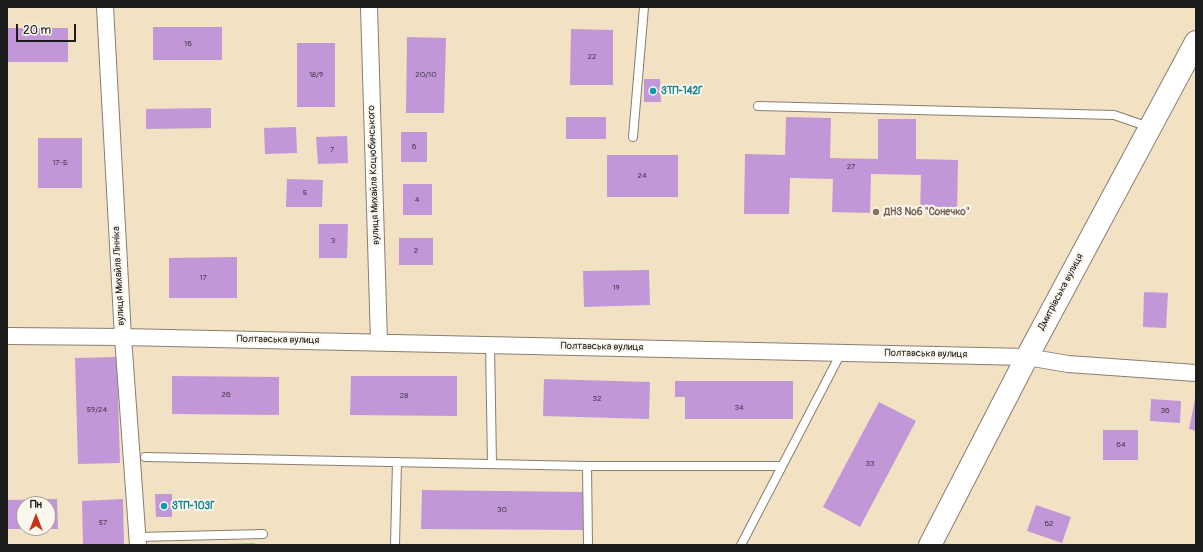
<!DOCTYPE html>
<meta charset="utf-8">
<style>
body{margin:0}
#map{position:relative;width:1203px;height:552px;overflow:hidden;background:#f3e1c4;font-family:Pangolin,sans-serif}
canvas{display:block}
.frame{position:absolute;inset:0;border:8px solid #1c1c1c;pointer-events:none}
.north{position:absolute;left:16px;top:496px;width:40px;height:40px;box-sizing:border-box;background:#fbf7ec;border:1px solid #a29f99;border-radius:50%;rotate:0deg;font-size:11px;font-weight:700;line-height:16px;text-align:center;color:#1c1c1c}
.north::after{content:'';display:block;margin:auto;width:14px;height:18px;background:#c8321e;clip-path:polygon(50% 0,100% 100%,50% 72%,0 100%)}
.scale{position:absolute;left:16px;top:24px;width:60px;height:18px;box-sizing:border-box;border:2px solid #1c1c1c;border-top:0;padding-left:5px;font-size:12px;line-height:14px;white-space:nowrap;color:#1c1c1c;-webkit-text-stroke:3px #fbf7ec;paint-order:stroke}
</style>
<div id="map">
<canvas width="1203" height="552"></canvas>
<div class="frame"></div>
<div class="north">Пн</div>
<div class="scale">20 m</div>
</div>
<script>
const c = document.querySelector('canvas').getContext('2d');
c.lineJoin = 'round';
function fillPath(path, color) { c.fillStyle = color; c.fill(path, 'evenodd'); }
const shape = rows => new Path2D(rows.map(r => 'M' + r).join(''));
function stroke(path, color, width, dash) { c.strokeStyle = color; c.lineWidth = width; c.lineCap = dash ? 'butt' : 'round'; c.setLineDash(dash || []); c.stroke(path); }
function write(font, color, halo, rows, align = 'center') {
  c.font = font + ' Pangolin,sans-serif'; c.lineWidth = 4; c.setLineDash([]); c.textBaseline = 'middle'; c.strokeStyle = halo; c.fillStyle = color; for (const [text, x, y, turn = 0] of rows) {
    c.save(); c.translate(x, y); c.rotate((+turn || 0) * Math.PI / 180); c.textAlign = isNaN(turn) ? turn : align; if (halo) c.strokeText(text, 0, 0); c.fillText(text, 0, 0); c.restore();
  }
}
const green = shape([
 [255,543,255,545,189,545]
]);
const building = shape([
 [153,27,222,27,222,60,153,60],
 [7,28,68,28,68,62,7,62],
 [571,29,613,30,613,85,570,85],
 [407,37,446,38,444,113,406,113],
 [297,43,335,43,335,107,297,107],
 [644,79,660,79,661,102,644,102],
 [211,108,211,128,146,129,146,109],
 [566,117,606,117,606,139,566,139],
 [786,117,831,118,830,158,878,159,878,119,916,119,916,159,958,160,957,212,920,212,921,175,871,174,870,213,832,212,833,179,790,178,789,214,744,214,745,154,785,155],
 [296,127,297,153,265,154,264,128],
 [401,132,427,132,427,162,401,162],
 [347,136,348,163,318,164,316,137],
 [38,138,82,138,82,188,38,188],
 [607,155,678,155,678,197,607,197],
 [287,179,323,180,322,207,286,207],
 [403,184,432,184,432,215,403,215],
 [319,224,348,224,347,258,319,258],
 [399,238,433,238,433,265,399,265],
 [237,257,237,298,169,298,169,258],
 [649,270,650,305,584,307,583,271],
 [1144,292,1168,293,1166,328,1143,327],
 [117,357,120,463,78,464,75,358],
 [172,376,279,377,279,415,172,414],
 [351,376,457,376,457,416,350,415],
 [544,379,650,382,649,419,543,416],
 [675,381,793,381,793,419,685,419,685,397,675,397],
 [1151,399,1181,401,1180,423,1150,421],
 [1195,399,1196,400,1196,431,1189,429],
 [879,402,916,421,860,527,823,507],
 [1103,430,1138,430,1138,460,1103,460],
 [422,490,583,492,583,530,421,529],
 [155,494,172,494,172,517,156,517],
 [57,499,58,529,48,529,48,504,24,504,24,529,7,529,7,500],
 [123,499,124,545,83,545,82,501],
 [1036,505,1071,517,1062,543,1027,531]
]);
const service = shape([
 [758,106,1114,115,1149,127],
 [633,137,644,7],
 [490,345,492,464],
 [145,457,587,466,782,466],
 [587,466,588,545],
 [138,537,263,534],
 [395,545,397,462],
 [741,545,841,353]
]);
const minor = shape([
 [105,7,123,337,138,545],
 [369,7,379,342],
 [7,336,123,337,1027,357,1068,364,1196,373]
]);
const secondary = shape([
 [930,545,1027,357,1196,42]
]);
const markers = [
 [653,91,4,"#0f9aa8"],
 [876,212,4,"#8d6e63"],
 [164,506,4,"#0f9aa8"]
];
const numberNames = [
 ["16",188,44],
 ["22",592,57],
 ["18/9",316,75],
 ["20/10",426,75],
 ["6",414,147],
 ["7",332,150],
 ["17-Б",60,163],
 ["27",851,167],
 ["24",642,176],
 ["5",305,193],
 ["4",417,200],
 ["3",333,241],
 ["2",416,251],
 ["17",203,278],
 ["19",616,288],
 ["26",226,395],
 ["28",404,396],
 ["32",597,399],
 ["34",739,408],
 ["59/24",97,410],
 ["36",1165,411],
 ["64",1121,445],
 ["33",870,464],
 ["30",502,510],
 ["57",103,523],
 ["62",1049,524]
];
const cultureNames = [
 ["ЗТП-142Г",661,91],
 ["ЗТП-103Г",172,506]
];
const streetNames = [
 ["вулиця Михайла Коцюбинського",374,175,-92],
 ["вулиця Михайла Лінніка",119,276,-93],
 ["Дмитрівська вулиця",1061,292,-62],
 ["Полтавська вулиця",278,340,1],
 ["Полтавська вулиця",602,347,1],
 ["Полтавська вулиця",926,354,1]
];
const educationNames = [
 ["ДНЗ №6 \"Сонечко\"",884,212]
];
fillPath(green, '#9dca78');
fillPath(building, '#c297d8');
stroke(service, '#887e70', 10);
stroke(minor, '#887e70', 18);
stroke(secondary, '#887e70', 24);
stroke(service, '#fff', 8);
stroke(minor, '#fff', 16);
stroke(secondary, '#fff', 22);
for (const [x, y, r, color] of markers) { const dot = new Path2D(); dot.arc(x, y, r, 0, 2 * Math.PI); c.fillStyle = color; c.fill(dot); stroke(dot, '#fbf7ec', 1.5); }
write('8px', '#463b4b', null, numberNames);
write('bold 10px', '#0d838f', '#fbf7ec', cultureNames, 'left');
write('10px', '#1c1c1c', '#fbf7ec', streetNames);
write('bold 10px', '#785e54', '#fbf7ec', educationNames, 'left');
</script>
